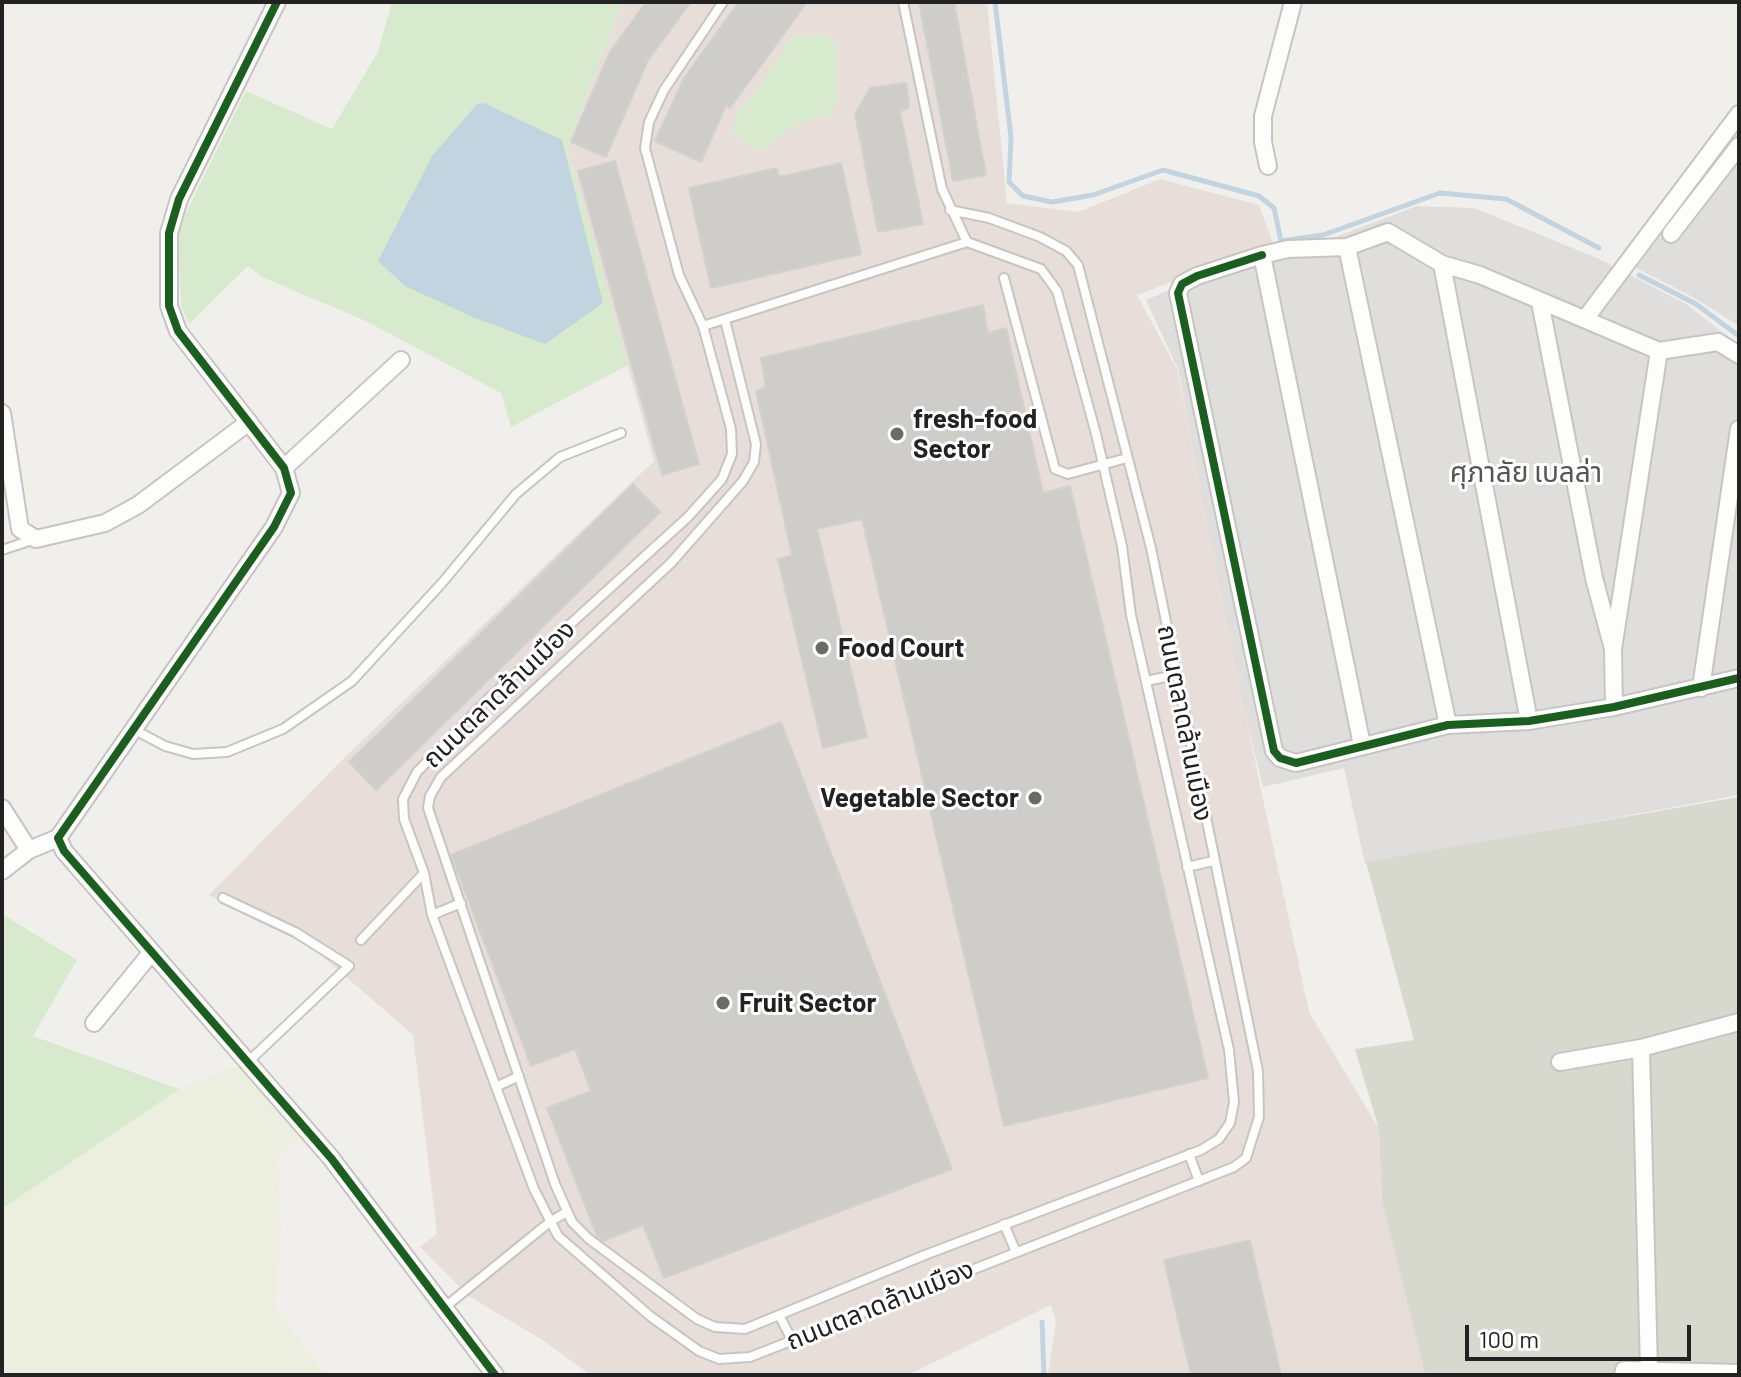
<!DOCTYPE html>
<meta charset="utf-8">
<style>
body{margin:0}
#map{position:relative;width:1741px;height:1377px;overflow:hidden;background:#f0efeb;font-family:Barlow,sans-serif}
canvas{display:block}
.frame{position:absolute;inset:0;border:4px solid #222;pointer-events:none}
.scale{position:absolute;left:1465px;top:1325px;width:226px;height:36px;box-sizing:border-box;border:4px solid #222;border-top:0;padding-left:10px;font-size:24px;line-height:28px;white-space:nowrap;color:#222;-webkit-text-stroke:6px #fff;paint-order:stroke}
</style>
<div id="map">
<canvas width="1741" height="1377"></canvas>
<div class="frame"></div>
<div class="scale">100 m</div>
</div>
<script>
const c = document.querySelector('canvas').getContext('2d');
c.lineJoin = 'round';
function fillPath(path, color) { c.fillStyle = color; c.fill(path, 'evenodd'); }
const shape = rows => new Path2D(rows.map(r => 'M' + r).join(''));
function stroke(path, color, width, dash) { c.strokeStyle = color; c.lineWidth = width; c.lineCap = dash ? 'butt' : 'round'; c.setLineDash(dash || []); c.stroke(path); }
function write(font, color, halo, rows, align = 'center') {
  c.font = font + ' Barlow,"Noto Sans Thai",sans-serif'; c.lineWidth = 6; c.setLineDash([]); c.textBaseline = 'middle'; c.strokeStyle = halo; c.fillStyle = color; for (const [text, x, y, turn = 0] of rows) {
    c.save(); c.translate(x, y); c.rotate((+turn || 0) * Math.PI / 180); c.textAlign = isNaN(turn) ? turn : align; if (halo) c.strokeText(text, 0, 0); c.fillText(text, 0, 0); c.restore();
  }
}
const residential = shape([
 [1739,130,1739,326,1691,296,1636,268],
 [1417,206,1474,208,1597,258,1686,304,1739,345,1739,795,1365,864,1344,768,1263,787,1231,653,1178,369,1146,300,1278,244,1296,252]
]);
const commercial = shape([
 [622,2,987,2,1007,203,1078,212,1160,179,1259,205,1273,243,1137,295,1177,369,1260,785,1309,1012,1379,1129,1382,1202,1425,1375,1048,1375,1056,1320,1051,1305,908,1375,591,1375,541,1339,470,1297,420,1247,437,1234,413,1035,314,949,209,895,342,760,654,461,567,147]
]);
const construction = shape([
 [1739,797,1739,1375,1425,1375,1382,1202,1379,1129,1355,1049,1414,1040,1366,862]
]);
const farmland = shape([
 [249,1061,303,1135,278,1156,281,1236,274,1306,326,1375,2,1375,2,1209,179,1089]
]);
const grass = shape([
 [392,2,622,2,567,147,628,365,511,427,501,393,366,321,262,277,248,266,189,324,181,305,178,229,246,91,332,129,378,52],
 [823,34,836,43,837,100,831,114,796,124,762,151,748,146,732,132,737,111,756,92,792,37],
 [2,914,77,960,33,1036,179,1089,2,1209]
]);
const water = shape([
 [484,103,562,140,603,303,545,344,475,318,405,286,378,261,432,156,477,104]
]);
const stream = shape([
 [995,2,1011,138,1009,182,1023,196,1052,202,1093,195,1163,170,1259,196,1274,208,1281,241,1323,235,1440,193,1506,199,1599,248],
 [1639,275,1696,304,1739,336],
 [1042,1322,1044,1375]
]);
const building = shape([
 [646,2,691,2,648,60,606,157,571,142,610,52,646,2],
 [739,2,807,2,730,108,726,105,701,162,655,141,684,78,739,2],
 [919,2,954,2,986,175,953,181,919,2],
 [906,83,909,107,900,112,923,224,878,232,855,114,870,88,906,83],
 [615,161,699,464,662,475,578,171,615,161],
 [841,163,861,254,711,288,689,188,777,168,779,177,841,163],
 [983,305,988,333,1006,328,1043,493,1070,486,1208,1078,1004,1126,862,519,817,529,867,737,823,748,778,559,792,555,756,391,766,387,761,358,983,305],
 [633,484,660,512,376,790,349,762,633,484],
 [781,722,952,1169,664,1278,643,1225,603,1241,597,1236,547,1108,591,1091,575,1049,531,1066,451,855,781,722],
 [1250,1240,1281,1375,1191,1375,1164,1260,1250,1240]
]);
const service = shape([
 [723,2,664,90,649,122,645,148,679,275,703,326,967,242,942,189,903,2],
 [1004,278,1055,469,1068,474,1127,458],
 [725,320,756,444,754,462,743,481,671,563,441,777,430,796,428,808,555,1184,572,1222,589,1239,697,1319,715,1327,745,1329,925,1255,1201,1150,1219,1139,1230,1123,1234,1102,1229,1050,1131,615,1122,546,1096,434,1057,291,1041,269,967,242],
 [703,326,731,429,732,454,722,479,688,517,488,699,417,772,403,799,404,819,424,873,432,915,534,1189,558,1236,650,1316,699,1351,719,1359,750,1357,1234,1167,1246,1158,1259,1117,1258,1071,1151,548,1078,265,1066,251,1040,237,989,218,950,210],
 [2,550,35,539],
 [1146,681,1176,675],
 [135,730,165,746,193,754,227,752,283,729,352,681,442,583,516,494,560,457,621,433],
 [1187,867,1213,861],
 [223,898,295,932,349,966,249,1061],
 [432,915,461,903],
 [361,940,424,873],
 [496,1087,519,1076],
 [1189,1154,1199,1181],
 [1004,1224,1016,1252],
 [445,1307,551,1221,567,1212],
 [779,1315,792,1340]
]);
const minor = shape([
 [277,2,179,199,169,233,169,306,178,331,284,468,291,493,274,527,58,838,64,851,331,1158,495,1375],
 [1268,166,1263,142,1263,116,1293,2],
 [1671,234,1739,146],
 [1347,247,1288,249,1262,255,1362,745],
 [1262,255,1197,276,1182,284,1178,293,1274,751,1280,758,1296,763,1448,725,1529,721,1614,707,1739,678],
 [1442,264,1388,232,1347,247,1448,725],
 [1540,302,1594,578,1613,649,1614,707],
 [1585,319,1739,114],
 [1659,351,1718,342,1739,355],
 [2,413,20,529,36,539,105,523,138,505,249,422],
 [284,468,401,360],
 [1701,688,1739,429],
 [1529,721,1442,264,1480,275,1659,351,1613,649],
 [2,808,29,850,58,838],
 [2,871,29,850],
 [94,1023,151,953],
 [1641,1048,1649,1371],
 [1560,1062,1641,1048,1739,1022],
 [1623,1375,1624,1370,1739,1373]
]);
const cycleway = shape([
 [277,2,179,199,169,233,169,306,178,331,284,468,291,493,274,527,58,838,64,851,331,1158,495,1375],
 [1262,255,1197,276,1182,284,1178,293,1274,751,1280,758,1296,763,1448,725,1529,721,1614,707,1739,678]
]);
const markers = [
 [897,434,8,"#6a6a68"],
 [822,648,8,"#6a6a68"],
 [1035,798,8,"#6a6a68"],
 [723,1003,8,"#6a6a68"]
];
const poiNames = [
 ["fresh-food",913,419],
 ["Sector",913,449],
 ["Food Court",838,648],
 ["Vegetable Sector",1019,798,"right"],
 ["Fruit Sector",739,1003]
];
const streetNames = [
 ["ถนนตลาดล้านเมือง",499,694,-44],
 ["ถนนตลาดล้านเมือง",1185,723,79],
 ["ถนนตลาดล้านเมือง",880,1305,-22]
];
const neighbourhoodNames = [
 ["ศุภาลัย เบลล่า",1526,473]
];
fillPath(residential, '#dfdedc');
fillPath(commercial, '#e7deda');
fillPath(construction, '#d7d8ce');
fillPath(farmland, '#eceee0');
fillPath(grass, '#d8eacd');
fillPath(water, '#c2d4df');
stroke(stream, '#c2d4df', 5);
fillPath(building, '#cecdca');
stroke(building, '#d2d1cd', 2);
stroke(service, '#c6c5c3', 12);
stroke(minor, '#c6c5c3', 20);
stroke(service, '#fdfdfc', 8);
stroke(minor, '#fdfdfc', 16);
stroke(cycleway, '#1b5e20', 8);
for (const [x, y, r, color] of markers) { const dot = new Path2D(); dot.arc(x, y, r, 0, 2 * Math.PI); c.fillStyle = color; c.fill(dot); stroke(dot, '#fff', 3); }
write('bold 26px', '#222', '#fff', poiNames, 'left');
write('26px', '#222', '#fff', streetNames);
write('28px', '#555', '#fff', neighbourhoodNames);
</script>
